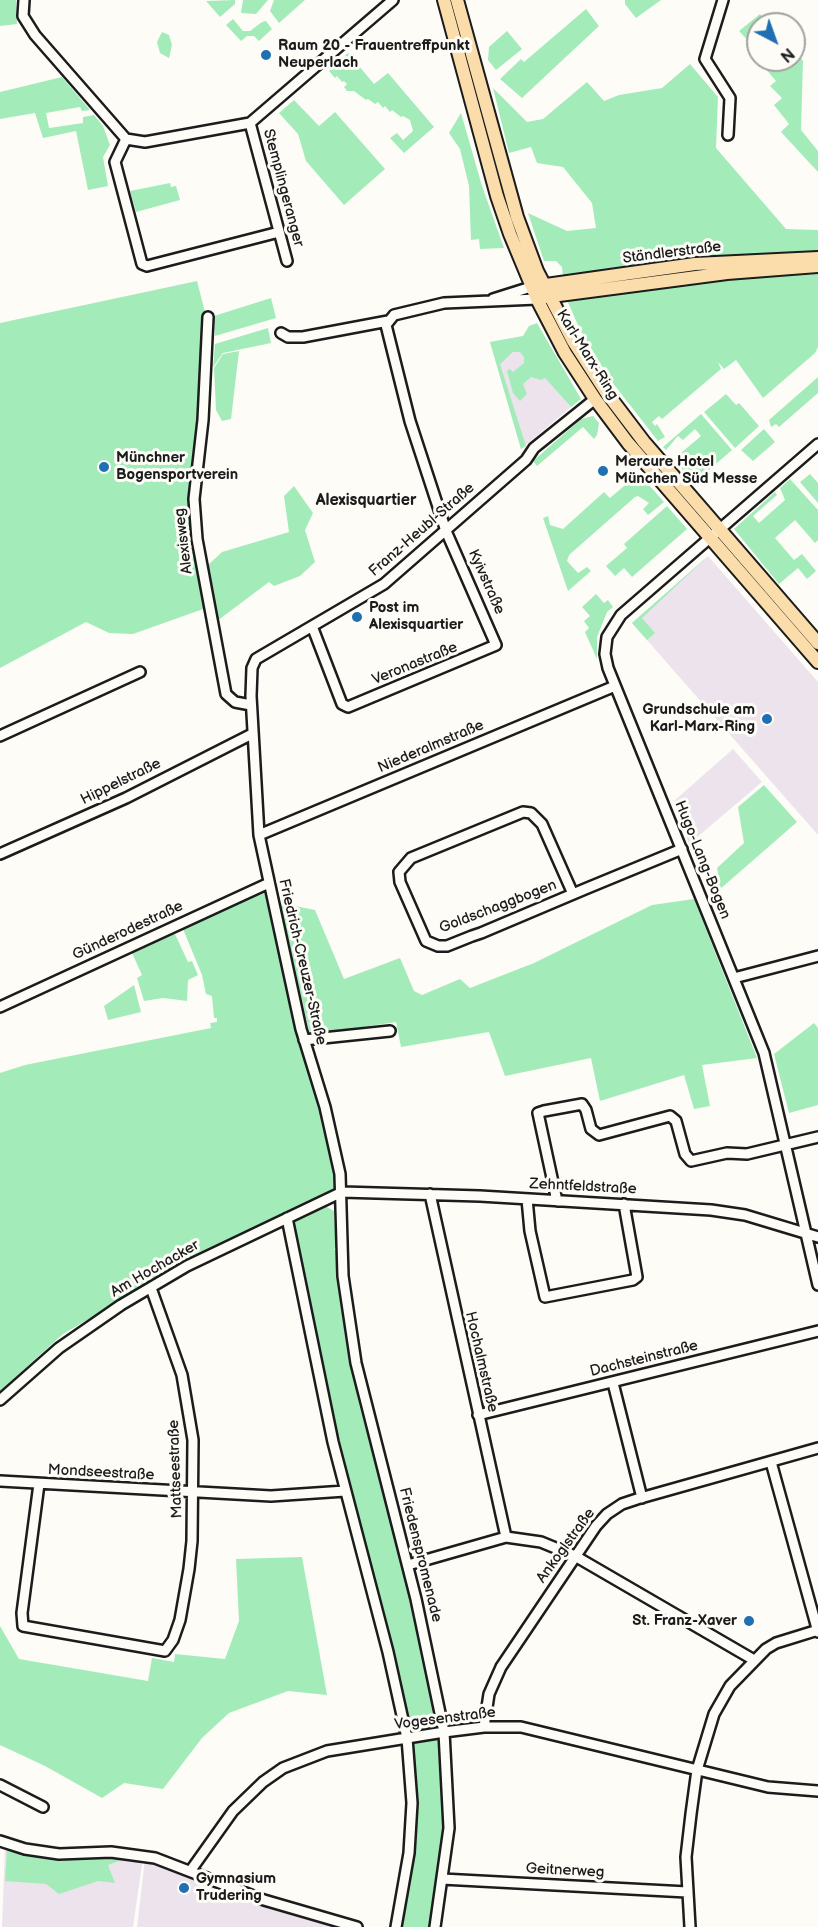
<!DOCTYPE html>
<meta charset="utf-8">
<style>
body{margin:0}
#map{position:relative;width:818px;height:1927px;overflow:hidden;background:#fdfcf7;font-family:"Balsamiq Sans",sans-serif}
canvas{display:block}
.north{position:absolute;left:746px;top:12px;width:60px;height:60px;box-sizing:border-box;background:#fdfcf7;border:2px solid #a3a29f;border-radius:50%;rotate:139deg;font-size:16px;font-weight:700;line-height:24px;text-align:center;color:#1c1c1c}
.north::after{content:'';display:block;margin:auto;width:21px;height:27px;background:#1f6fb2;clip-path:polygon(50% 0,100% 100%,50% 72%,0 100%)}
</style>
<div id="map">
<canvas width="818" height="1927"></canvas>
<div class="north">N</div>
</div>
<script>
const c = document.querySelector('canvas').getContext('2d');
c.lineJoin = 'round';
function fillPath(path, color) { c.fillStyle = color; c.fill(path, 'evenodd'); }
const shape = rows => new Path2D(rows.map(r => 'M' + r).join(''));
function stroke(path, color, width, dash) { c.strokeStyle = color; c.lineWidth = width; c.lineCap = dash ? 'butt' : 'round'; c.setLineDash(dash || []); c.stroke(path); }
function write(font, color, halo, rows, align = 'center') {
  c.font = font + ' "Balsamiq Sans",sans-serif'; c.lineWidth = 6; c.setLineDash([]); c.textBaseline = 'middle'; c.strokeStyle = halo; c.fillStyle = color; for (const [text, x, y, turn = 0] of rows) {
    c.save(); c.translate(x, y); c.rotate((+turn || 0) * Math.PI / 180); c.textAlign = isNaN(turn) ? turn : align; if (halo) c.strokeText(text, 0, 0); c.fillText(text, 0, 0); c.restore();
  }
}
const built = shape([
 [523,336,532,363,571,407,521,449,490,342],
 [708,556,818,682,818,835,632,623],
 [733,749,762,782,689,844,674,801],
 [5,1847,45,1857,143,1858,133,1927,2,1927],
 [145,1859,344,1927,137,1927]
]);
const green = shape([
 [0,0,16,0,17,24,0,26],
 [235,0,235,4,220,17,206,1],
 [243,0,268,0,256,14,241,13],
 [274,0,305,0,279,23,270,11],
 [625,0,661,0,636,18,625,4],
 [586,9,599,26,522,98,500,79,521,59,524,62],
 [760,14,769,24,758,24,758,51,739,31],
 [233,19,243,31,250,31,262,22,266,21,272,29,259,41,254,36,247,36,241,41,226,25],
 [507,31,522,49,496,70,488,60,489,47],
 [162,32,169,35,172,45,169,58,160,53,157,42],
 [794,51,803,61,801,130,818,151,818,172,781,132,789,124,774,105,782,98,770,86,776,81,764,67,768,63,766,60,794,60],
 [348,53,374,84,388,73,434,127,404,153,390,138,397,133,403,140,413,131,410,120,403,116,401,117,392,110,390,112,385,106,383,108,378,102,375,104,368,99,366,100,354,91,347,91,344,87,347,84,344,81,342,82,337,76,335,78,329,71],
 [690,64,718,97,716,148,786,229,818,230,818,252,732,255,563,277,562,267,556,261,544,261,528,213,567,231,596,228,592,203,563,167,537,163,531,147,509,153,493,88,527,122,543,119,587,82,604,101,619,95,662,88],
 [62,77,90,110,82,111,80,107,46,113,49,128,83,123,83,117,94,115,103,126,110,145,103,157,108,186,88,190,76,131,43,138,35,113,0,119,0,92],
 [294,100,319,126,335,112,385,169,344,205,306,161,298,134,279,113],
 [461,113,482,186,504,248,480,249,479,239,471,240,469,186,460,149,449,133],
 [170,183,171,187,176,186,180,200,136,212,130,191],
 [818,270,818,347,815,353,763,398,736,360,724,369,718,362,721,369,662,419,659,416,652,422,655,426,657,424,665,437,658,441,609,378,580,330,567,300,739,276],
 [197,281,206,316,206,344,191,524,206,608,133,634,109,633,86,622,0,668,0,323],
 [271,298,276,318,215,336,214,316],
 [537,323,581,399,571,407,545,378,541,380,531,377,523,384,527,394,520,401,513,393,507,371,510,369,513,372,524,363,524,357,520,352,513,352,500,364,526,446,521,449,490,342,523,336,529,326],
 [268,328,271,343,223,353,213,367,215,344],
 [239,351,231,419,222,421,216,410,214,368,223,354],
 [818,377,818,393,779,427,776,424,771,427,769,420],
 [726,394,736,405,739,403,759,426,735,448,704,412],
 [701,414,732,450,694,483,674,459,701,436,695,429,683,440,678,436,666,450,663,447],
 [593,416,599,423,597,435,594,439,583,427,537,466,533,461,581,419],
 [764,429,775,442,753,461,741,450],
 [810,474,818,483,818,503,800,482],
 [642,477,664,502,648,515,643,509,649,503,638,496,635,497,569,555,567,561,578,573,587,567,591,571,568,591,543,518,548,516,550,525,563,529,604,492,610,498,631,480,634,483],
 [790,479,818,510,818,540,815,543,795,520,775,538,794,560,802,554,816,571,807,579,798,568,779,584,734,529,775,492,777,495,753,516,759,523,785,500,780,488],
 [294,486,313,513,305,530,315,562,300,576,274,586,269,582,217,621,206,567,222,552,289,532,284,496],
 [667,506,687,529,632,577,624,568,615,576,606,566,627,548,624,544],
 [708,556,642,618,655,633,647,640,632,623],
 [596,594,604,603,608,600,613,607,607,612,597,637,597,659,585,632,589,628,584,621,590,616,582,607],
 [764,785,797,822,711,897,707,885,719,878,717,868,744,843,738,807],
 [267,892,296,1029,319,1108,336,1186,332,1191,184,1263,63,1334,0,1391,0,1073,25,1065,211,1028,210,1023,217,1022,217,1018,214,1018,212,996,206,994,202,975,183,929,244,900],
 [694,899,757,1058,702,1065,710,1106,694,1109,684,1075,600,1101,591,1058,505,1076,489,1032,401,1047,396,1022,310,1035,280,903,315,910,344,979,400,958,414,991,422,995,460,979,470,988,534,963,652,905],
 [175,934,188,962,192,961,198,975,188,980,187,1001,163,998,144,1001,137,978,142,975,132,953],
 [134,985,141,1012,108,1020,104,1006],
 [814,1023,818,1028,818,1105,789,1113,774,1054],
 [323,1205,334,1211,336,1246,334,1250,336,1250,345,1336,360,1408,403,1566,439,1731,411,1732,347,1490,291,1221],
 [302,1557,327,1695,288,1691,229,1713,202,1738,163,1789,124,1783,102,1798,45,1766,0,1745,0,1626,19,1659,148,1681,152,1658,174,1662,175,1654,225,1659,239,1621,236,1559],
 [441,1736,441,1752,439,1753,442,1758,444,1828,429,1927,399,1927,412,1854,411,1741],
 [7,1850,61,1859,128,1858,108,1865,115,1883,98,1881,59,1894,46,1884,5,1881]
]);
const minor = shape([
 [24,0,23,16,35,35,126,139,145,142,250,123,393,0],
 [723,0,705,59,730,98,728,135],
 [250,123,287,261],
 [126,139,115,162,142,264,147,266,279,232],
 [493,299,531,287],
 [208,317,203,420,194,499,197,539,226,694,235,702,251,705],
 [281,333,288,337,303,337,388,321],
 [818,444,621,615,607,637,605,654,608,668,764,1053,818,1285],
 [312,626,342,704,348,707,496,645,446,531,410,421,386,325,394,315,444,303,537,299],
 [0,736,140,672],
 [259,835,615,686],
 [0,854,126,798,252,734],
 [573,894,542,824,531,813,523,812,411,858,399,872,400,882,426,941,438,946,447,946,472,936,481,933,585,889,682,849],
 [734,978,818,956],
 [0,1007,269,883],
 [304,1040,390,1031],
 [430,1194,506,1537],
 [527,1199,530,1231,545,1297,633,1280,637,1277,624,1204],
 [557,1201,538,1113,544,1111,582,1104,586,1110,591,1129,599,1135,670,1116,676,1121,685,1154,691,1161,727,1153,747,1154,818,1137],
 [287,1218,333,1442,388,1652,407,1738,412,1803,409,1853,396,1927],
 [613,1383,642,1498],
 [0,1400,59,1348,121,1305,187,1266,342,1192,480,1196,711,1210,745,1215,818,1237],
 [478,1415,818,1331],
 [771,1462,818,1632],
 [0,1481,271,1496,345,1491],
 [39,1484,22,1613,23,1626,165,1651,173,1640,180,1620,189,1569,192,1541,193,1440,182,1375,151,1288],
 [408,1565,506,1537,541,1542,575,1556,754,1660],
 [484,1727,489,1694,501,1667,596,1526,607,1514,622,1504,637,1499,818,1448],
 [0,1785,43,1807],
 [0,1841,25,1849,59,1854,111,1852,155,1858,264,1900,357,1927],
 [191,1870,233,1811,263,1782,283,1768,327,1751,444,1732,484,1727,521,1727,768,1787,818,1791],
 [442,1879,687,1892],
 [435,1927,449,1828,444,1732,416,1599,356,1363,343,1276,340,1174,325,1107,301,1029,259,835,251,696,252,668,256,659,384,584,526,460,534,448,595,399],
 [690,1927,686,1857,691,1814,697,1770,714,1714,730,1686,766,1649,776,1643,818,1630]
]);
const major = shape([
 [444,0,497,196,510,234,537,299,565,353,595,399,628,443,818,662],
 [457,0,517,217,537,271,573,341,606,392,644,442,818,643],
 [539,286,695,264,818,258],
 [544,297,727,273,818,266]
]);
const markers = [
 [266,55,6,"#1f6fb2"],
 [104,467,6,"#1f6fb2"],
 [603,471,6,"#1f6fb2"],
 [357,617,6,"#1f6fb2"],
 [767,719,6,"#1f6fb2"],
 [749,1621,6,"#1f6fb2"],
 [184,1888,6,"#1f6fb2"]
];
const poiNames = [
 ["Raum 20 - Frauentreffpunkt",278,46],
 ["Neuperlach",278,63],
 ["Münchner",116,458],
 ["Bogensportverein",116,475],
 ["Mercure Hotel",615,462],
 ["München Süd Messe",615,479],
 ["Post im",369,608],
 ["Alexisquartier",369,625],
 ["Grundschule am",755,710,"right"],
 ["Karl-Marx-Ring",755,727,"right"],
 ["St. Franz-Xaver",737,1621,"right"],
 ["Gymnasium",196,1879],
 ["Trudering",196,1896]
];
const streetNames = [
 ["Stemplingeranger",283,188,75],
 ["Ständlerstraße",672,253,-7],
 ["Karl-Marx-Ring",587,355,58],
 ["Franz-Heubl-Straße",422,530,-41],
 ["Alexisweg",184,541,-97],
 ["Kyivstraße",486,582,66],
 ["Veronastraße",415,664,-22],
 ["Niederalmstraße",431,747,-23],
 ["Hippelstraße",121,782,-26],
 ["Hugo-Lang-Bogen",702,860,68],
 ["Goldschaggbogen",498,907,-21],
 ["Günderodestraße",128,931,-25],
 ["Friedrich-Creuzer-Straße",302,962,77],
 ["Zehntfeldstraße",583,1187,3],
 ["Am Hochacker",155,1269,-30],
 ["Dachsteinstraße",644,1359,-14],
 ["Hochalmstraße",481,1362,77],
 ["Mattseestraße",176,1469,-92],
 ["Mondseestraße",101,1473,3],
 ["Ankoglstraße",566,1546,-54],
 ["Friedenspromenade",420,1555,76],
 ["Vogesenstraße",445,1719,-7],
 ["Geitnerweg",565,1871,3]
];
const neighbourhoodNames = [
 ["Alexisquartier",366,501]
];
fillPath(built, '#ece3ed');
fillPath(green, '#a3ecba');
stroke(minor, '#1c1c1c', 14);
stroke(major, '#1c1c1c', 16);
stroke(minor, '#fdfcf7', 9);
stroke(major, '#faddab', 12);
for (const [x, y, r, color] of markers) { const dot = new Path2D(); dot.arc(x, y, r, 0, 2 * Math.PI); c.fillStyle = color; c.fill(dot); stroke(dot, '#fdfcf7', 2); }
write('bold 15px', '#1c1c1c', '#fdfcf7', poiNames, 'left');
write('15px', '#1c1c1c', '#fdfcf7', streetNames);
write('bold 16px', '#1c1c1c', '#fdfcf7', neighbourhoodNames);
</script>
